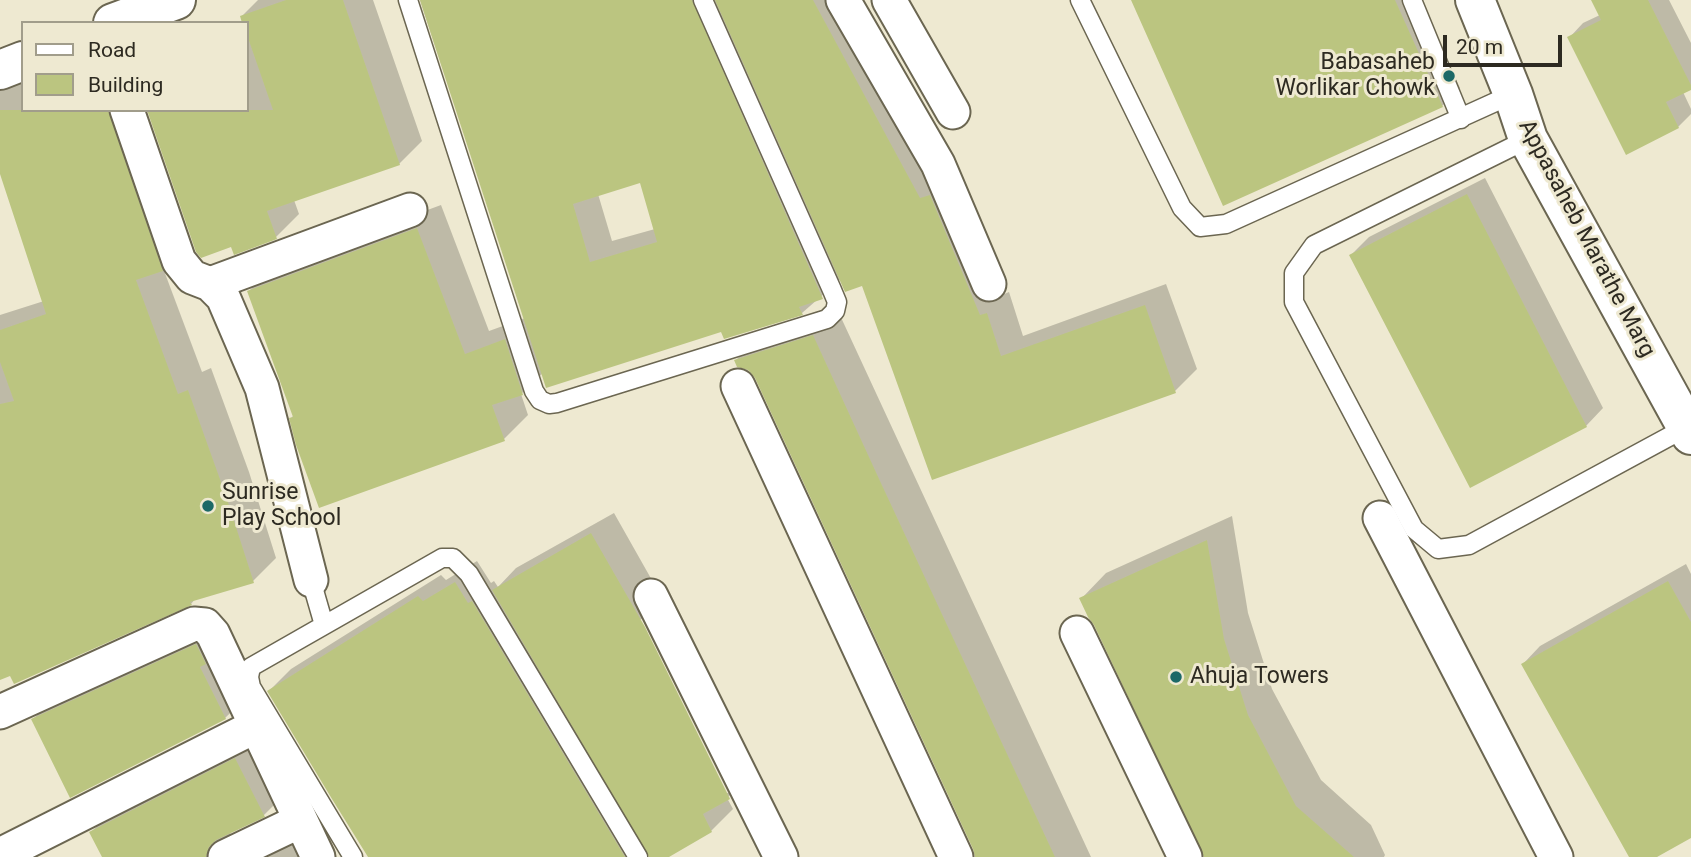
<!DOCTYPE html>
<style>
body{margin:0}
#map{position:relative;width:1691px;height:857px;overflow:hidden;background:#eee9d1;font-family:Roboto,sans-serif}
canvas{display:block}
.legend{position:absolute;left:21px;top:21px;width:228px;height:91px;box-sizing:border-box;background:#eee9d1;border:2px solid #a19d8b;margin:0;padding:9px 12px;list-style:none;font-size:21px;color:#2d2a21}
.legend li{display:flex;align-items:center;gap:14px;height:35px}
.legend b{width:35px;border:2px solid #a19d8b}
.scale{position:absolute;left:1443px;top:35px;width:119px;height:32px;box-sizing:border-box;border:4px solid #2d2a21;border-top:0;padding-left:9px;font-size:21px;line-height:24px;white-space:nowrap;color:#2d2a21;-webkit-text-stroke:5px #eee9d1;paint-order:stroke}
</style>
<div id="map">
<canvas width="1691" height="857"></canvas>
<ul class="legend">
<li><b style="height:9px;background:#fff"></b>Road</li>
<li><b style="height:19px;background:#bbc580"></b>Building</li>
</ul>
<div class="scale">20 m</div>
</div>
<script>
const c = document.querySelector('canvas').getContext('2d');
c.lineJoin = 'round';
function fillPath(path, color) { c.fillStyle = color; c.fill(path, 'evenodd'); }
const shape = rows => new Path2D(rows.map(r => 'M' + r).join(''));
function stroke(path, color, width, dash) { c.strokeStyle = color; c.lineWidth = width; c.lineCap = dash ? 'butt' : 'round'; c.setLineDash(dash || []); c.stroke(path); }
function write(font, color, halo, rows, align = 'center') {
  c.font = font + ' Roboto,sans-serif'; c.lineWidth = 6; c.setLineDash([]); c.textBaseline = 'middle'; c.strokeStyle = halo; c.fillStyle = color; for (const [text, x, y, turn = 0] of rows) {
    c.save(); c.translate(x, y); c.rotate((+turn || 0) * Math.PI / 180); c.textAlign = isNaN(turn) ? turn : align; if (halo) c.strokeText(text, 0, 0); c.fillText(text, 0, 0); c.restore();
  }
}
const shadow = shape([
 [258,0,373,0,422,141,399,164,294,200,299,214,276,237,149,110,247,110,247,23,242,16],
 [420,0,846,0,952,174,1002,295,1009,292,1023,336,1166,284,1197,369,1175,391,933,478,863,284,841,279,802,313,725,337,722,330,543,373,521,394,528,415,504,439,291,418,294,415,249,291,273,267,441,205,489,331,525,318],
 [641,181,655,229,612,241,598,194],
 [1133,0,1420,0,1460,88,1442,106],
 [1593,0,1669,0,1691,43,1691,88,1683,92,1691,109,1691,114,1678,127,1627,152,1569,38,1583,23,1600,15],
 [23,74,23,110,138,110,185,246,163,268,202,372,211,368,249,472,276,558,253,581,196,598,191,604,0,678,0,315,44,301,0,169,0,83],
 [1485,178,1603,408,1586,426,1351,255,1369,237],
 [838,311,1091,857,976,857,975,848,757,377,736,360,761,335],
 [614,513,666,605,751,775,727,798,733,809,711,831,665,857,645,843,631,857,371,857,269,691,291,669,441,575,446,580,477,561,491,583,494,581,498,587,516,568],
 [643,618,729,793,725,793,640,620],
 [1232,516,1248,613,1272,689,1321,780,1371,825,1385,855,1384,857,1207,857,1096,624,1081,599,1106,573],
 [1686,564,1691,574,1691,836,1653,857,1631,857,1523,664,1540,646],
 [221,621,250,694,225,718,33,719,58,695],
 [259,735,288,791,264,815,230,831,232,841,316,823,333,857,104,857,91,832,116,808]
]);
const building = shape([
 [286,0,343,0,400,165,267,211,277,239,234,255,231,247,201,258,196,252,147,110,273,110,247,35,247,23,242,23,240,16],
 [420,0,692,0,823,299,799,307,803,315,724,339,721,332,546,388],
 [640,183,657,242,590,262,573,204],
 [715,0,813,0,920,198,930,195,980,315,987,313,1001,356,1145,305,1176,393,932,480,862,286,845,292],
 [1131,0,1395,0,1443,107,1223,206],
 [1591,0,1648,0,1691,85,1691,90,1666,102,1679,128,1626,155,1567,37,1601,20],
 [0,110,108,110,163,271,136,280,178,394,188,390,226,496,254,583,190,602,192,605,14,684,10,676,0,680,0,404,14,401,0,362,0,330,46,314,0,174],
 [1467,194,1587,427,1470,488,1349,255],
 [417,228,465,354,505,339,523,395,492,405,505,441,319,508,296,445,289,418,293,417,247,291],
 [813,335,880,481,1055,857,975,857,973,849,755,378,748,370,737,367,734,360],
 [591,533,645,627,730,799,703,814,712,832,669,857,649,857,492,590],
 [1207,540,1224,639,1248,715,1296,806,1354,857,1204,857,1094,625,1088,617,1079,598],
 [1668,581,1691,622,1691,838,1657,857,1629,857,1521,664],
 [455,582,468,603,472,601,625,857,368,857,332,799,267,691,418,596,423,601],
 [196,644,206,664,200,667,226,719,70,798,31,719],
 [235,758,265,817,216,840,209,847,206,857,102,857,89,832]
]);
const lane = shape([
 [408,0,534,391,540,400,549,404,557,403,827,319,835,311,837,302,832,290,703,0],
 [1080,0,1182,208,1200,227,1226,224,1513,94],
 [1412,0,1461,119],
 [1528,139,1314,245,1294,273,1294,302,1414,529,1438,549,1469,545,1687,427],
 [311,580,324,625],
 [353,857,251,687,249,677,251,667,442,558,453,558,469,574,638,857]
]);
const street = shape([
 [843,0,938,164,989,284],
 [889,0,953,112],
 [127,110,179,261,192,277,210,284,223,297,262,388,311,580],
 [210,284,410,210],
 [738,386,956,857],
 [1380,518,1556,857],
 [651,596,781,857],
 [1077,633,1185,857],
 [0,712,194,624,205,625,213,634,318,857],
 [6,852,256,726],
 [225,857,300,821]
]);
const secondary = shape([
 [113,23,176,0],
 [0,70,23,61]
]);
const primary = shape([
 [1475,0,1513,94,1528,139,1691,435]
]);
const markers = [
 [1449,76,7,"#1c6967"],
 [208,506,7,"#1c6967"],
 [1176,677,7,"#1c6967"]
];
const poiNames = [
 ["Babasaheb",1435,63,"right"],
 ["Worlikar Chowk",1435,89,"right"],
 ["Sunrise",222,493],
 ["Play School",222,519],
 ["Ahuja Towers",1190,677]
];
const streetNames = [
 ["Appasaheb Marathe Marg",1586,239,62]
];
fillPath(shadow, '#0003');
fillPath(building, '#bbc580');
stroke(lane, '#6b6651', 21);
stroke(street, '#6b6651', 37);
stroke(secondary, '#6b6651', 42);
stroke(primary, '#6b6651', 42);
stroke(lane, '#fff', 18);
stroke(street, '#fff', 33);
stroke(secondary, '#fff', 38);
stroke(primary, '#fff', 38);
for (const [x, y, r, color] of markers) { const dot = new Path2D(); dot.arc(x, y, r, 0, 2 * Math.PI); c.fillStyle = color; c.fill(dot); stroke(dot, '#eee9d1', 2.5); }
write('23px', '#2d2a21', '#eee9d1', poiNames, 'left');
write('23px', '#2d2a21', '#eee9d1', streetNames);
</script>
